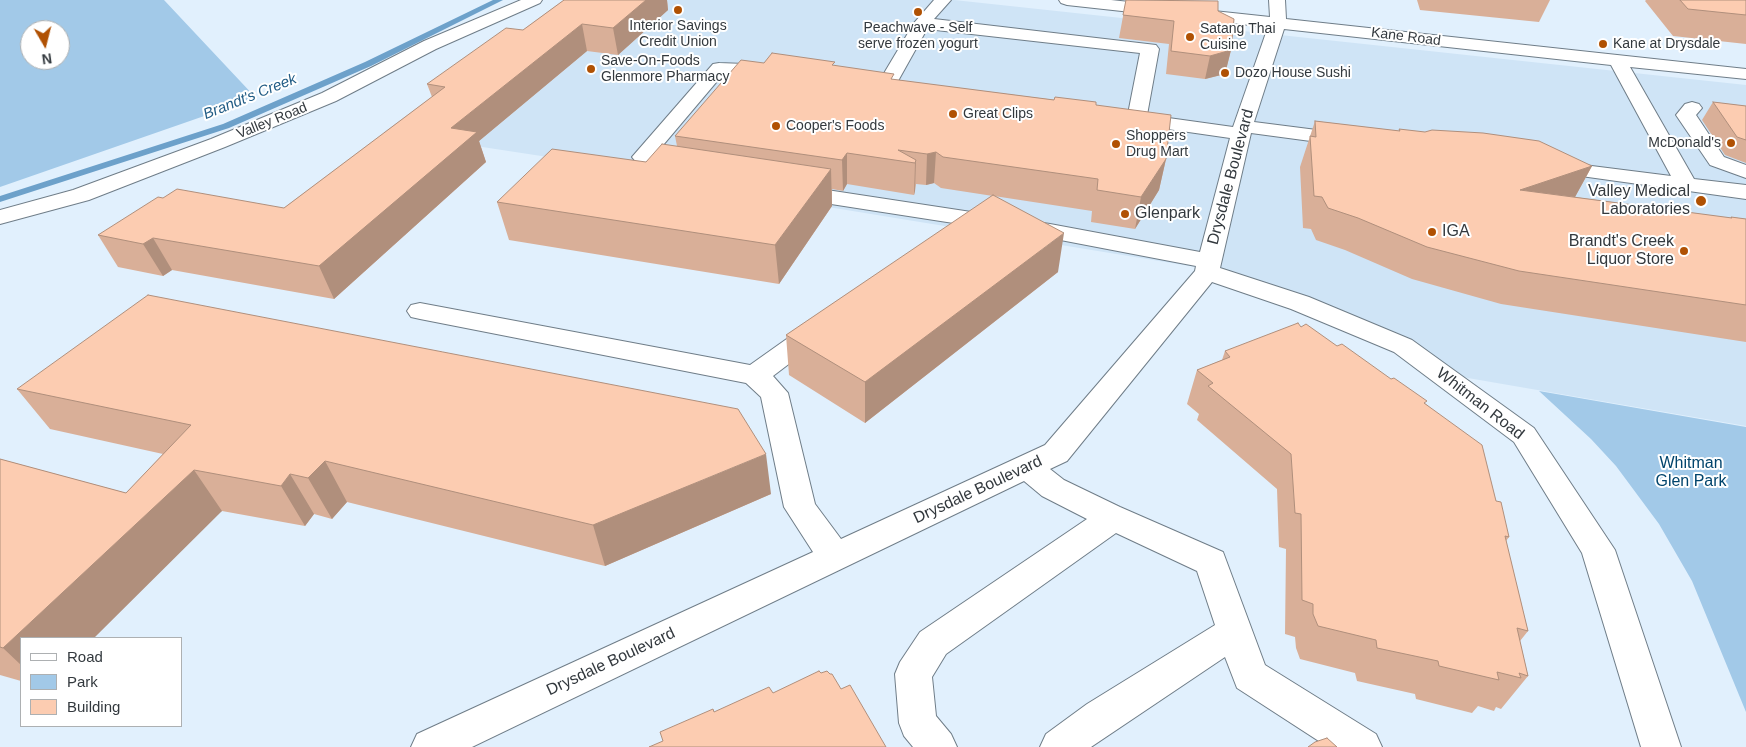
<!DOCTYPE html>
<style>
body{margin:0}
#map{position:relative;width:1746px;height:747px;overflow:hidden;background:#e1f0fd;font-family:Helvetica,sans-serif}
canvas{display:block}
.legend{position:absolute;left:20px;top:637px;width:162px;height:90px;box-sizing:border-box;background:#fff;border:1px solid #adb0b2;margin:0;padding:6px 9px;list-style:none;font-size:15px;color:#33393e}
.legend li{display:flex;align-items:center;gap:10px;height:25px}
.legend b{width:25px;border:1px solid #adb0b2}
.north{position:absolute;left:20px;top:20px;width:50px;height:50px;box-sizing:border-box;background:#fff;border:1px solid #adb0b2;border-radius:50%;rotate:172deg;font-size:14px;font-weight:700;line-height:20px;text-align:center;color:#33393e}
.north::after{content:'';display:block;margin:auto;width:18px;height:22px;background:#b05103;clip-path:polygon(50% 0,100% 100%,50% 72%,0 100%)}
</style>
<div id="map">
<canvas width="1746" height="747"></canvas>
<ul class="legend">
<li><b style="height:6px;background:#fff"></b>Road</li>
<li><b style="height:14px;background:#a2c9e8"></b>Park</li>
<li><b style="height:14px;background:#fcccb1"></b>Building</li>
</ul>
<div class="north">N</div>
</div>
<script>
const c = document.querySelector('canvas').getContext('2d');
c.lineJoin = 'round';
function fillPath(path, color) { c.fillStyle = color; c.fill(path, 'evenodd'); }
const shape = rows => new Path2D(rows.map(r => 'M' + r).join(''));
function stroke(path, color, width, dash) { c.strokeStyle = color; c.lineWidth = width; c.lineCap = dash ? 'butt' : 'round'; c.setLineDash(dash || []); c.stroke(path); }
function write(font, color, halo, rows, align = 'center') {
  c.font = font + ' Helvetica,sans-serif'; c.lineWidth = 4; c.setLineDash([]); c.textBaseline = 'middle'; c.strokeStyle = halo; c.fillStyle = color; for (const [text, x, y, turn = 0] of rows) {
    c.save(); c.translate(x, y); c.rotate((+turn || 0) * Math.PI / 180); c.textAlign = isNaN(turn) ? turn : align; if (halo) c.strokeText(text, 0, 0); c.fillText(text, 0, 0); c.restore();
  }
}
const built = shape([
 [566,0,954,0,1746,85,1746,426,1462,377,1404,338,1302,295,1196,267,644,177,620,168,384,132]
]);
const green = shape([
 [0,0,164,0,256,98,0,187],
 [30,30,60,30,60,60,30,60],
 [1539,391,1746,427,1746,712,1692,581,1659,524,1616,466,1591,439]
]);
const stream = shape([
 [493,0,503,0,371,66,229,128,0,202,0,196,223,124,365,62,493,0]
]);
const minor = shape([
 [521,0,542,0,540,3,436,49,336,101,225,147,89,200,0,224,0,210,73,190,211,139,322,93,424,41,521,0],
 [934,0,951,0,934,19,1156,45,1159,49,1147,115,1233,127,1268,27,1067,5,1061,3,1059,0,1111,0,1270,17,1269,0,1285,0,1286,19,1746,69,1746,79,1630,67,1694,179,1746,185,1746,199,1545,171,1541,167,1545,163,1552,161,1671,176,1611,65,1284,29,1254,122,1348,134,1355,136,1358,140,1355,144,1348,146,1251,133,1220,268,1309,297,1412,340,1534,428,1615,550,1681,747,1641,747,1582,553,1514,442,1394,352,1291,309,1212,282,1067,461,1050,469,1064,480,1120,507,1223,552,1265,665,1376,734,1382,747,1328,747,1237,688,1225,657,1091,747,1040,747,1046,734,1087,704,1215,625,1197,571,1116,533,946,654,932,677,936,716,951,734,957,747,913,747,904,736,899,723,895,674,900,662,920,632,1087,519,1042,496,1024,481,472,747,411,747,417,734,813,552,784,507,761,397,746,383,420,319,411,317,407,311,411,305,420,303,750,365,805,326,814,324,823,326,827,332,823,338,773,376,788,393,815,504,841,539,1045,445,1195,271,1196,266,1050,238,786,197,783,192,786,187,794,185,1050,224,1200,252,1230,138,1126,123,1123,119,1128,114,1140,53,927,29,898,81,917,84,919,88,917,92,910,94,879,89,877,85,914,23,934,0],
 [719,63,771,65,777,66,780,70,777,74,771,75,724,73,653,157,660,165,688,169,691,174,688,179,680,180,646,174,632,157,713,64,719,63],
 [1692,102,1699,104,1702,108,1696,115,1724,157,1746,165,1746,178,1710,165,1676,115,1685,104,1692,102]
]);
const wall = shape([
 [564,0,667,0,668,10,618,55,587,51,479,141,486,162,334,299,172,270,163,276,118,267,98,235,163,198,284,208,432,97,427,84,523,30],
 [1126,0,1218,11,1231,50,1225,74,1205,79,1166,74,1169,44,1119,38],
 [1417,0,1550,0,1539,22,1420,10],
 [1646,0,1746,0,1746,44,1673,36,1645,1],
 [764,63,835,66,894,80,1096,105,1166,159,1159,190,1135,229,1091,222,1092,211,994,196,1058,272,865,423,789,375,786,335,993,196,941,188,934,183,926,185,916,184,915,191,914,195,847,184,843,191,832,189,832,206,779,284,509,240,497,202,646,162,677,146,675,136],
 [1713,102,1746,106,1746,163,1725,155,1702,120],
 [1315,121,1399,131,1399,129,1592,166,1575,197,1730,218,1731,217,1746,219,1746,342,1501,304,1412,279,1345,250,1316,240,1311,229,1303,228,1300,167],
 [1301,327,1337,346,1426,404,1496,501,1509,537,1506,541,1528,631,1520,641,1528,676,1501,709,1496,707,1494,711,1478,706,1472,713,1416,699,1415,694,1357,681,1355,673,1300,659,1296,648,1295,637,1285,634,1286,549,1279,547,1277,489,1197,420,1199,414,1187,404,1197,370,1222,360,1225,351],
 [17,389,771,494,605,566,347,502,332,519,314,514,305,526,222,511,21,638,21,681,0,675,0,459,126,493,163,454,50,429]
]);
const shadedWall = shape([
 [646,0,667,0,668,10,618,55,613,28],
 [582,24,587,51,479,141,486,162,334,299,319,266,451,128],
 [1231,50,1225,74,1205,79,1210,56],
 [936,152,934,183,926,185,927,154],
 [847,153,847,184,843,191,842,160],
 [1166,159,1159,190,1135,229,1141,197],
 [916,160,915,191,914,195,915,163],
 [1592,166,1575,197,1520,190],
 [831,169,832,206,779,284,775,245],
 [1064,233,1058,272,865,423,865,382],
 [153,238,172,270,163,276,143,244],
 [766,454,771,494,605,566,593,525],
 [325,461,347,502,332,519,308,478],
 [194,470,222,511,94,638,21,638,21,665,3,648],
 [290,474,314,514,305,526,281,486]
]);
const building = shape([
 [564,0,646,0,613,28,582,24,451,128,477,132,319,266,153,238,143,244,98,235,158,197,163,198,177,189,284,208,445,87,427,84,506,28,523,30,564,0],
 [1126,0,1218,1,1218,11,1234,19,1231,50,1210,56,1171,51,1174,21,1123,15,1126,0],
 [1680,0,1746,0,1746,15,1688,9,1680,0],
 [772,53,835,62,832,65,894,74,891,79,1054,100,1055,97,1096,102,1096,105,1171,115,1166,159,1141,197,1097,190,1098,179,943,157,936,152,927,154,898,150,916,160,915,163,847,153,842,160,675,136,741,60,764,63,772,53],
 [1713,102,1746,106,1746,140,1737,137,1713,102],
 [1315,121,1400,131,1399,129,1425,132,1432,130,1483,133,1539,141,1592,166,1520,190,1732,218,1731,217,1746,219,1746,305,1519,271,1427,247,1358,218,1328,208,1322,197,1314,196,1310,136,1316,137,1315,121],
 [662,144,831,169,775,245,497,202,552,149,646,162,662,144],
 [993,195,1064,233,865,382,786,335,993,195],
 [148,295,738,409,766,454,593,525,325,461,308,478,290,474,281,486,194,470,3,648,0,647,0,459,126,493,191,425,17,389,148,295],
 [1298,323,1301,327,1306,324,1337,346,1342,344,1391,379,1394,378,1427,401,1424,403,1482,445,1496,501,1501,502,1509,537,1505,536,1528,631,1517,628,1528,676,1519,673,1521,678,1497,672,1499,680,1439,666,1438,661,1377,648,1376,640,1318,626,1313,614,1313,604,1302,600,1301,514,1295,513,1291,454,1208,386,1213,383,1197,370,1230,357,1225,351,1298,323],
 [819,671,821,673,827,671,830,674,832,674,841,689,850,685,886,747,649,747,663,741,660,732,713,709,714,712,769,687,773,693,819,671],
 [1327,738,1337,747,1308,747,1315,742,1327,738]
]);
const markers = [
 [678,10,5,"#b05103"],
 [918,12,5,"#b05103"],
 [1190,37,5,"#b05103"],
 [1603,44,5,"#b05103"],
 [591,69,5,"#b05103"],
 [1225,73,5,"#b05103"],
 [953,114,5,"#b05103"],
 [776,126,5,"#b05103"],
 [1731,143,5,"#b05103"],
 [1116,144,5,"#b05103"],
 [1701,201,6,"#b05103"],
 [1125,214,5,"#b05103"],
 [1432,232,5,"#b05103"],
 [1684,251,5,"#b05103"]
];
const farPoinames = [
 ["Interior Savings",678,26,"center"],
 ["Credit Union",678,42,"center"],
 ["Peachwave - Self",918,28,"center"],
 ["serve frozen yogurt",918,44,"center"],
 ["Satang Thai",1200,29],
 ["Cuisine",1200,45],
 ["Kane at Drysdale",1613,44],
 ["Save-On-Foods",601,61],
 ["Glenmore Pharmacy",601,77],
 ["Dozo House Sushi",1235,73],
 ["Great Clips",963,114],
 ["Cooper's Foods",786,126],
 ["Shoppers",1126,136],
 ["Drug Mart",1126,152],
 ["McDonald's",1721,143,"right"]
];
const farStreetnames = [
 ["Kane Road",1406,37,7],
 ["Valley Road",272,121,-22]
];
const farWaternames = [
 ["Brandt's Creek",250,97,-22]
];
const streetNames = [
 ["Drysdale Boulevard",1231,177,-75],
 ["Whitman Road",1480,404,38],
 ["Drysdale Boulevard",978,490,-25],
 ["Drysdale Boulevard",611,662,-25]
];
const poiNames = [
 ["Valley Medical",1690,192],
 ["Laboratories",1690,210],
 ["Glenpark",1135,214,"left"],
 ["IGA",1442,232,"left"],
 ["Brandt's Creek",1674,242],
 ["Liquor Store",1674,260]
];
const parkNames = [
 ["Whitman",1691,464],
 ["Glen Park",1691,482]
];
fillPath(built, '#cfe4f6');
fillPath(green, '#a2c9e8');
fillPath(stream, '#6da1ca');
stroke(minor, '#6f7d88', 2);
fillPath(minor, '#fff');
fillPath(wall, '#d9af98');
fillPath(shadedWall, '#b08f7c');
fillPath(building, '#fcccb1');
stroke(building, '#b08f7c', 1);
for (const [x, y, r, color] of markers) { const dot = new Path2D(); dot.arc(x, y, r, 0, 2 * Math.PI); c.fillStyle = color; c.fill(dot); stroke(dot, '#fff', 2); }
write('14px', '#33393e', '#fff', farPoinames, 'left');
write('14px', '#33393e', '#fff', farStreetnames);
write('italic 15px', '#215c85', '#fff', farWaternames);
write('16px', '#33393e', '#fff', streetNames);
write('16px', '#33393e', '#fff', poiNames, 'right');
write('16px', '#00446c', '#fff', parkNames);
</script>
